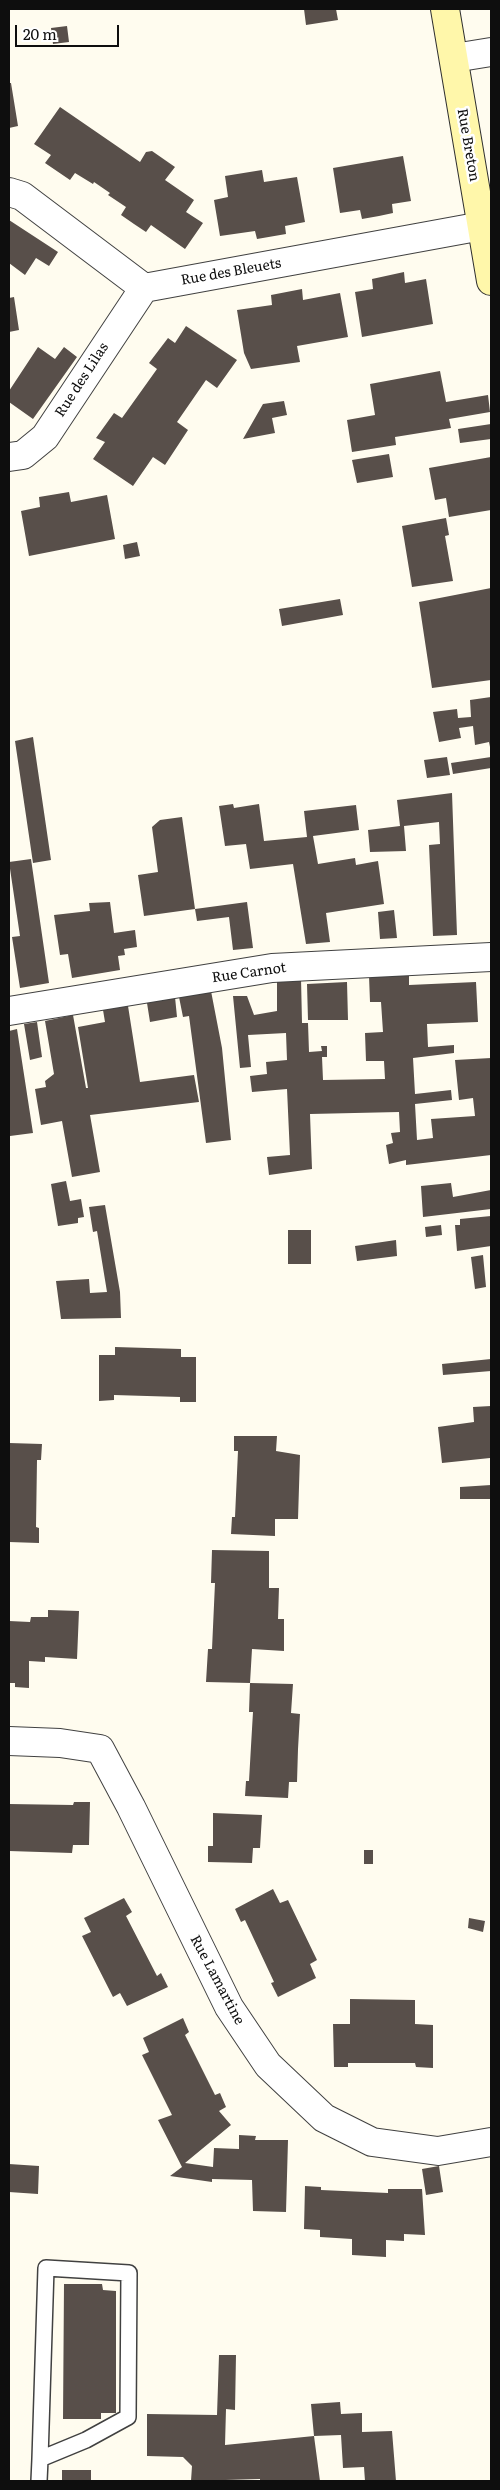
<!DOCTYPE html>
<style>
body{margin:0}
#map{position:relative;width:500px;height:2490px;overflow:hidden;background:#fffcef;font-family:Literata,serif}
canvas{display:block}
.frame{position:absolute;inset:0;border:10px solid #0e0e0e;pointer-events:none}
.scale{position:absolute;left:15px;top:25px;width:104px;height:22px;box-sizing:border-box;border:2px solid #0e0e0e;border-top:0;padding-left:6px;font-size:15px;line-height:18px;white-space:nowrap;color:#0e0e0e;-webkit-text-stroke:4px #fff;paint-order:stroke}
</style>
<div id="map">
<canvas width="500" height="2490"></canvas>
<div class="frame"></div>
<div class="scale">20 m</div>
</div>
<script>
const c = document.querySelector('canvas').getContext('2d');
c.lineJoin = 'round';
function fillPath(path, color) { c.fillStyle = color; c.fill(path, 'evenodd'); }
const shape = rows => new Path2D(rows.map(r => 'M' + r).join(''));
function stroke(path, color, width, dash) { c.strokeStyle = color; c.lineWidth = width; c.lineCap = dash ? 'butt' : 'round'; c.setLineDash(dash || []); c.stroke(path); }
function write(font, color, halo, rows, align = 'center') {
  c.font = font + ' Literata,serif'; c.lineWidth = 5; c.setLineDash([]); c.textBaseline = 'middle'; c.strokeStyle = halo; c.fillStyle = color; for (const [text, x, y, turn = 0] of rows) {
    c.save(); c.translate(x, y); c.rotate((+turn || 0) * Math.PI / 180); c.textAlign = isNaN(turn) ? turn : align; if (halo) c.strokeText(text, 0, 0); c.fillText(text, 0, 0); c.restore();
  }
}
const building = shape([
 [304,9,336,9,338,20,306,25],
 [67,26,69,42,53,44,51,28],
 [9,83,11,83,18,126,9,128],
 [60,107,140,162,146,152,152,151,175,167,165,180,194,200,186,212,203,223,185,249,151,225,146,232,134,224,121,215,126,207,108,195,110,193,94,182,93,184,75,173,70,180,45,163,51,155,34,144],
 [403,156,411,201,392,204,393,213,379,216,362,219,360,210,340,213,333,168],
 [262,170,264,182,297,177,305,222,285,226,286,234,257,239,255,231,220,236,214,200,228,197,225,176],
 [9,220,58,252,49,266,36,258,25,275,9,263],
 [404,272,405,283,426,279,433,324,362,337,355,292,373,289,372,279],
 [302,289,303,300,340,293,348,337,297,346,300,362,251,369,244,353,237,310,272,305,271,295],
 [14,297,19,330,9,332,9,298],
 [186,326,237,360,217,388,206,380,177,422,188,430,165,465,153,457,133,486,93,459,105,442,96,438,114,413,122,418,157,369,149,363,168,338,175,343],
 [38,347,55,359,64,347,77,357,33,419,9,402,9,391],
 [440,371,446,402,488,395,490,412,449,419,451,428,395,437,396,445,352,452,347,420,375,415,370,384],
 [284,401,287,415,272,418,275,433,243,439,263,404],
 [491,424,491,439,460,443,458,429],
 [389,454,393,477,357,483,352,460],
 [491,457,491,510,449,517,446,498,435,500,429,468],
 [69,492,71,502,107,495,115,539,29,556,21,511,40,507,39,497],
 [446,518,449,535,445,536,453,581,412,587,402,526],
 [137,542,140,556,125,559,123,545],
 [491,588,491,680,432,688,419,602],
 [340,599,343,615,282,626,279,609],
 [491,697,491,752,489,742,475,745,473,726,459,728,461,738,439,742,433,712,457,709,458,718,471,717,470,700],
 [33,737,51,860,33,863,15,741],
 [447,757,450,775,427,778,424,760],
 [491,757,491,768,453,774,451,763],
 [452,793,457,935,433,936,429,845,440,844,439,822,404,826,406,851,370,852,368,830,400,826,397,800],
 [233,804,234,808,259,804,264,841,307,837,304,811,356,805,359,830,313,836,318,864,355,858,356,865,378,861,384,904,326,913,330,942,306,944,293,864,250,869,246,844,225,846,219,806],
 [182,817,195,909,144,916,138,875,158,872,152,827,160,820],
 [31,859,49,983,20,988,12,937,20,936,9,862],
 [110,902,114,933,135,930,137,947,124,949,125,955,118,956,120,970,72,978,68,954,60,955,54,915,90,911,89,903],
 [247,902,253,948,233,950,229,917,197,921,195,909],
 [394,910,397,938,380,939,378,912],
 [409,975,409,985,476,982,478,1022,427,1024,428,1047,454,1045,454,1053,413,1058,415,1094,451,1090,452,1100,415,1104,417,1140,433,1138,431,1119,475,1116,473,1098,459,1100,455,1060,491,1058,491,1155,406,1165,406,1160,389,1164,386,1145,393,1143,391,1133,400,1132,399,1112,310,1114,312,1169,269,1175,267,1157,290,1155,287,1089,252,1092,250,1076,267,1074,266,1062,287,1060,286,1033,248,1035,251,1067,240,1068,233,996,247,996,254,1015,277,1011,277,979,301,978,302,1023,308,1023,309,1052,322,1051,321,1046,327,1046,327,1057,322,1057,323,1080,385,1079,384,1061,366,1061,365,1033,383,1032,381,1002,370,1002,369,976],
 [347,982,348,1020,308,1020,307,984],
 [211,991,222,1048,231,1140,206,1143,189,1016,183,1017,179,997],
 [175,997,177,1017,150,1022,147,1003],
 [128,1006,140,1082,194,1075,199,1102,90,1115,100,1172,72,1177,62,1121,41,1125,35,1089,46,1087,45,1081,54,1074,45,1021,73,1015,86,1088,88,1088,78,1027,105,1022,103,1010],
 [37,1022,42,1057,30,1060,24,1024],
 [17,1029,33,1133,10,1136,9,1031],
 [66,1181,70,1201,81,1199,84,1217,78,1218,78,1223,58,1226,51,1184],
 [451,1183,453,1197,491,1190,491,1209,423,1217,421,1186],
 [105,1205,120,1292,121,1318,61,1319,56,1281,89,1279,90,1293,107,1292,97,1231,93,1232,89,1207],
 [491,1216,491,1246,457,1251,455,1225,460,1225,460,1219],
 [441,1225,442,1235,426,1237,425,1227],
 [288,1230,311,1230,311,1264,288,1264],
 [396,1240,397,1256,357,1261,355,1246],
 [483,1255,486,1287,475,1289,471,1257],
 [115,1347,181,1349,181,1357,196,1357,196,1402,180,1402,180,1397,114,1395,114,1400,99,1401,99,1355,115,1355],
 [491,1359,491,1371,443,1375,442,1364],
 [491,1406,490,1458,442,1463,438,1427,474,1422,473,1407],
 [234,1436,277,1436,276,1451,300,1455,298,1519,275,1519,275,1536,231,1534,232,1517,235,1517,238,1451,234,1451],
 [9,1443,42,1444,41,1460,37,1460,36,1527,39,1528,39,1543,9,1542],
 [491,1485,491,1499,460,1499,460,1487],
 [212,1550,269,1551,269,1588,279,1588,278,1619,284,1619,284,1651,252,1649,250,1683,206,1682,208,1649,212,1649,215,1583,211,1583],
 [48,1610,79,1611,77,1659,45,1657,45,1662,29,1661,29,1688,15,1687,15,1683,9,1683,9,1621,30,1622,31,1617,48,1617],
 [250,1683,293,1684,291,1713,300,1714,298,1749,297,1782,289,1782,288,1798,245,1796,246,1781,249,1781,251,1746,253,1712,249,1712],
 [74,1802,90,1802,89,1845,73,1845,72,1853,9,1851,9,1804,73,1805],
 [213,1813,262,1815,260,1848,253,1848,252,1863,208,1862,208,1846,213,1846],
 [364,1850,373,1850,373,1864,364,1864],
 [273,1889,280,1903,288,1900,317,1960,310,1964,316,1978,278,1997,271,1983,274,1982,245,1920,241,1922,235,1909],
 [124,1898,132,1912,126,1916,157,1976,161,1973,168,1987,127,2006,120,1993,113,1997,82,1936,91,1932,84,1918],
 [469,1918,485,1921,483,1932,468,1928],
 [350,1999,415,2000,415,2024,433,2025,433,2068,416,2067,415,2063,348,2063,348,2067,334,2067,333,2024,350,2024],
 [183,2018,189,2032,185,2035,215,2095,220,2093,226,2107,219,2111,231,2125,185,2163,213,2167,214,2148,239,2149,239,2135,256,2136,255,2140,288,2140,286,2212,253,2211,252,2180,212,2179,212,2182,170,2176,182,2167,158,2120,172,2115,142,2055,149,2052,143,2038],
 [9,2164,39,2166,38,2194,9,2192],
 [439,2166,443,2192,426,2195,422,2169],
 [305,2186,321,2187,321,2190,388,2193,388,2189,422,2189,425,2235,404,2234,404,2241,386,2240,386,2257,352,2255,352,2239,320,2237,320,2230,304,2229],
 [64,2284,102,2284,103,2290,116,2291,116,2413,101,2413,101,2419,63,2419],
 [219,2355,236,2355,235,2410,226,2409,225,2445,314,2436,320,2481,260,2481,260,2479,191,2481,192,2466,183,2457,147,2456,147,2414,217,2415],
 [340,2402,341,2414,362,2413,362,2432,392,2431,396,2481,365,2481,364,2467,343,2468,341,2435,314,2436,311,2404],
 [62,2470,91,2470,91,2481,62,2481]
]);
const service = shape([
 [39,2481,40,2459,46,2268,129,2273,128,2417,86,2440,40,2459]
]);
const minor = shape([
 [454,58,491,52],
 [9,192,22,196,144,288,482,226],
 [9,457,23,455,45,437,144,288],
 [9,1741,60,1743,100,1749,131,1807,229,2007,268,2065,324,2118,372,2142,438,2151,491,2142]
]);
const tertiary = shape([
 [9,1011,272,968,491,957]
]);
const secondary = shape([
 [445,9,491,281]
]);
const streetNames = [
 ["Rue Breton",468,145,80],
 ["Rue des Bleuets",231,272,-10],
 ["Rue des Lilas",82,380,-57],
 ["Rue Carnot",249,973,-8],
 ["Rue Lamartine",217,1980,62]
];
fillPath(building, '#584f4a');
stroke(service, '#414141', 18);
stroke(minor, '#414141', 30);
stroke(tertiary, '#414141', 30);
stroke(secondary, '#303030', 30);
stroke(service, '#fff', 15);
stroke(minor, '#fff', 28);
stroke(tertiary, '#fff', 28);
stroke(secondary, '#fff7aa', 28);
write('14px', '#0e0e0e', '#fff', streetNames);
</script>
